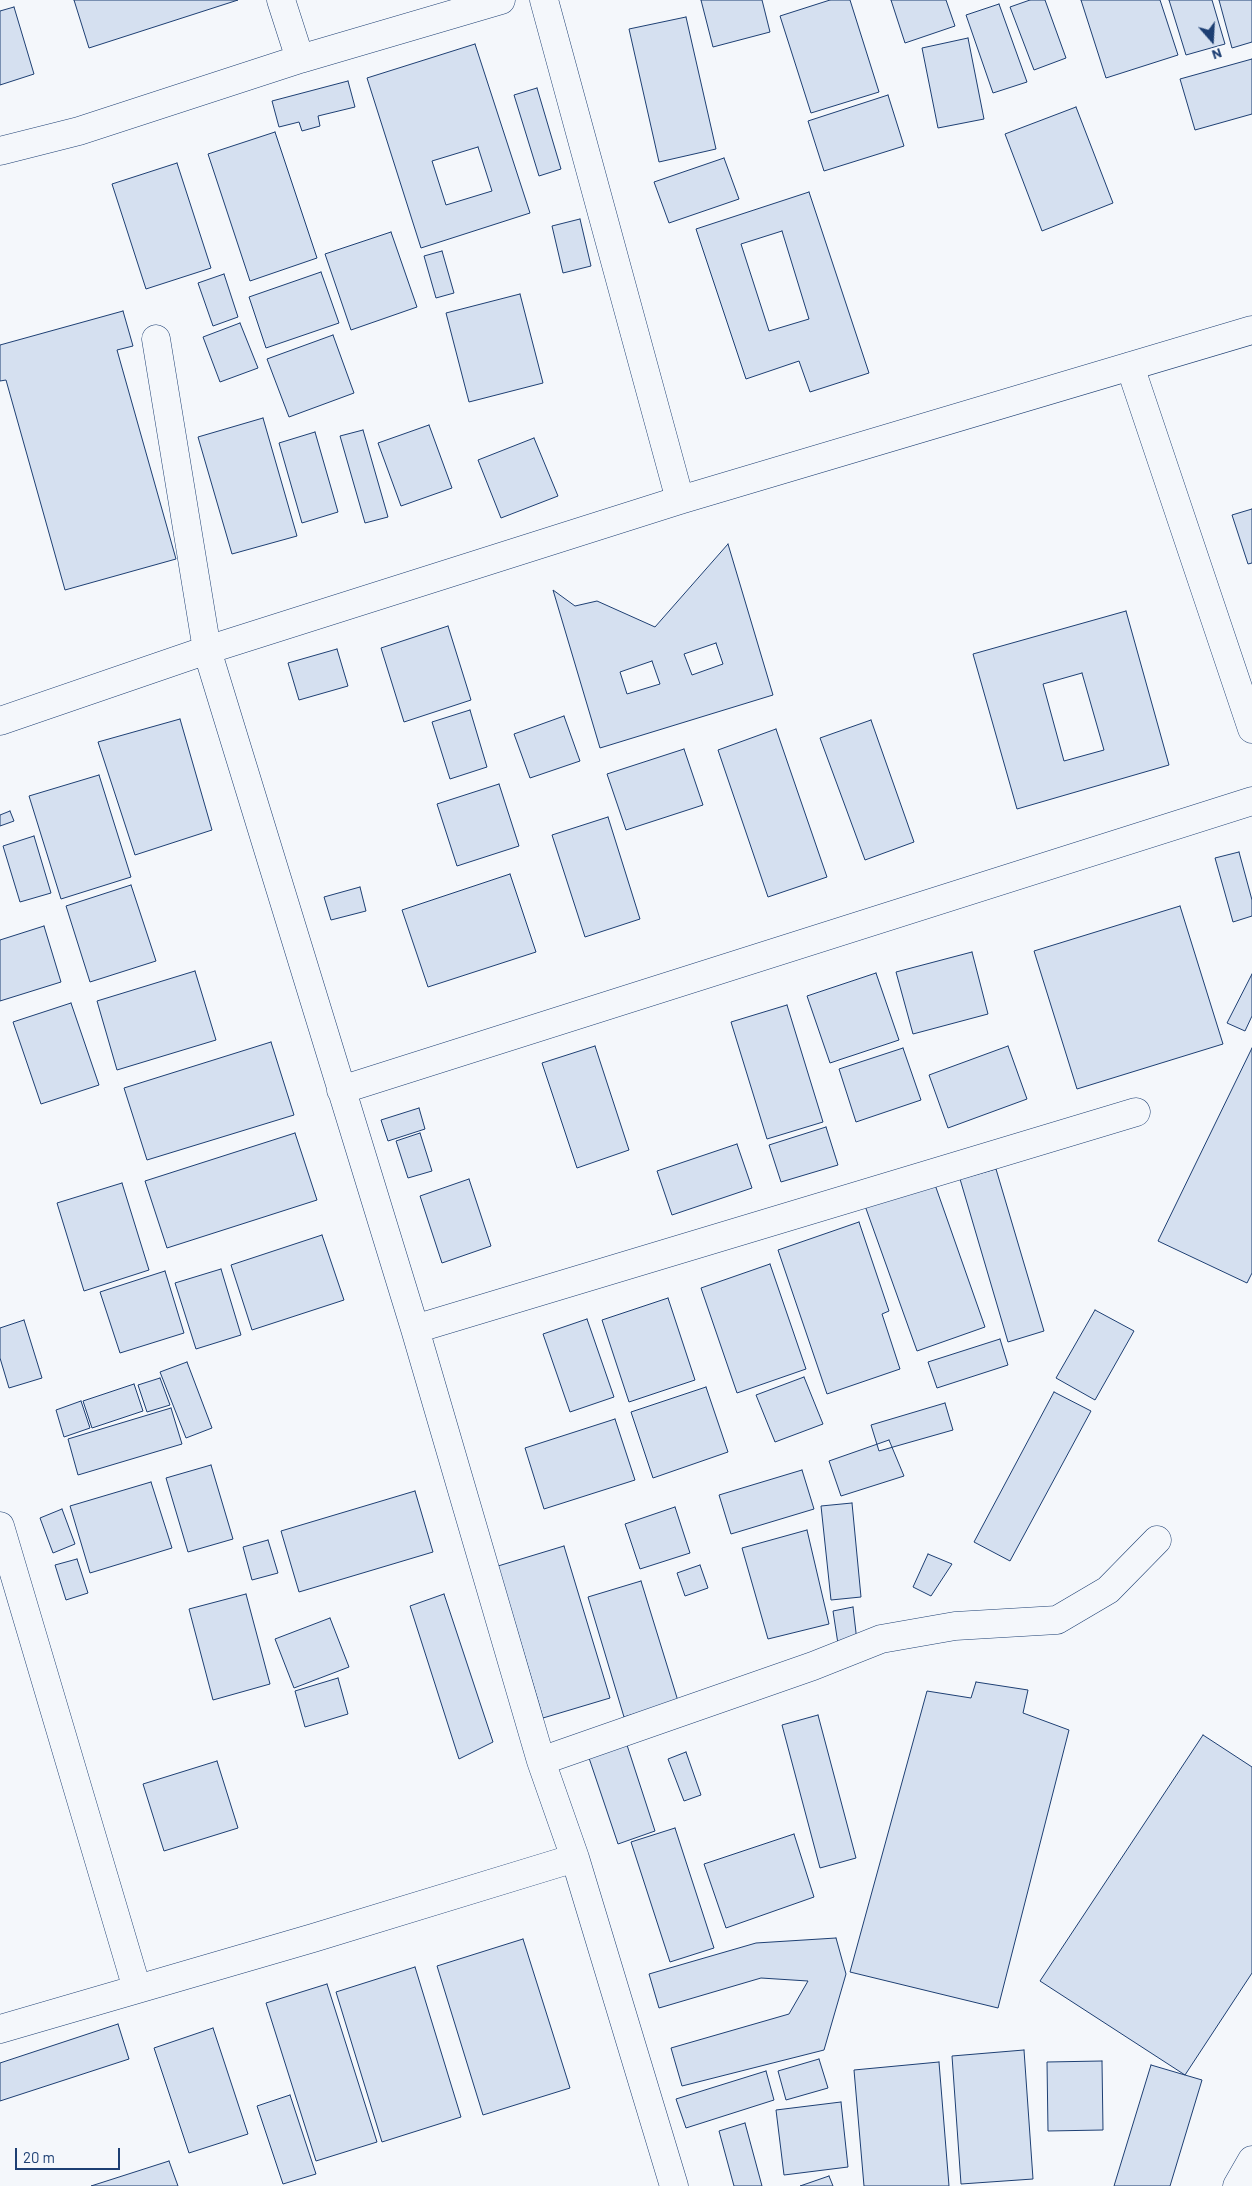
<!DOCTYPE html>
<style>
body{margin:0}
#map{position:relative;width:1252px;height:2186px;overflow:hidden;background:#f4f7fb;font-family:Barlow,sans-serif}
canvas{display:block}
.north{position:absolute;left:1187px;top:15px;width:50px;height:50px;-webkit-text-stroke:4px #f4f7fb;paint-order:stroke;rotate:161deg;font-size:14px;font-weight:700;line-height:20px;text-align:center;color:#1d3f73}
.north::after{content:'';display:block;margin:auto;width:18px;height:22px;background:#1d3f73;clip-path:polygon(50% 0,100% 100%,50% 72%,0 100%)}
.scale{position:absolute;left:15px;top:2148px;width:105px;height:22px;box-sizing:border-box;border:2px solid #1d3f73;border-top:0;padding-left:6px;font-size:15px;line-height:18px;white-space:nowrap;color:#1d3f73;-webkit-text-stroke:4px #f4f7fb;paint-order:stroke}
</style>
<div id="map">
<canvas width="1252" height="2186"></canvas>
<div class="north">N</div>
<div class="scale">20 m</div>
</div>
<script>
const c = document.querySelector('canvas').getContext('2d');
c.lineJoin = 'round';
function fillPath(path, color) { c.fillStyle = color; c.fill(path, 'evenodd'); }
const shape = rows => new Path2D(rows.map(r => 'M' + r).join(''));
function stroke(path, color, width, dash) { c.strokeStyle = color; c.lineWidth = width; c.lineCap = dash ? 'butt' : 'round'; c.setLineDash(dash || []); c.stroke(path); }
const building = shape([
 [74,0,238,0,89,48,74,0],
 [701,0,762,0,770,32,713,47,701,0],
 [830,0,850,0,879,92,811,113,780,16,830,0],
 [891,0,946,0,955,26,905,43,891,0],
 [1030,0,1045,0,1066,58,1034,70,1010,7,1030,0],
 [1081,0,1160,0,1178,55,1106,78,1081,0],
 [1169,0,1212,0,1225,44,1186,55,1169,0],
 [1219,0,1252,0,1252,42,1232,48,1219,0],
 [999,4,1027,82,993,93,966,15,999,4],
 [14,7,34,74,0,85,0,11,14,7],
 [686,17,716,149,659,162,629,29,686,17],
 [968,38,984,119,938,128,922,48,968,38],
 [475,44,530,213,421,248,367,78,475,44],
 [478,147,492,191,446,205,432,161,478,147],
 [1252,59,1252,114,1195,130,1180,79,1252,59],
 [348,81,355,107,318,116,320,126,302,131,299,122,279,127,272,101,348,81],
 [537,88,561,169,539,176,514,95,537,88],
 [888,95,904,146,824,171,808,121,888,95],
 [1076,107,1113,203,1042,231,1005,134,1076,107],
 [275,132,317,258,250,281,208,154,275,132],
 [724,158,739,199,669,223,654,182,724,158],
 [177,163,211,268,146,289,112,184,177,163],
 [809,192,869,373,810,392,799,361,746,379,696,229,809,192],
 [782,231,809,319,769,331,741,244,782,231],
 [580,219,591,266,563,273,552,226,580,219],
 [391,232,417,307,351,330,325,254,391,232],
 [442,251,454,293,436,298,424,256,442,251],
 [321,272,339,323,266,348,249,297,321,272],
 [224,274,238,317,213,326,198,283,224,274],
 [520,294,543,383,469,402,446,313,520,294],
 [123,311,133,346,117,350,176,559,65,590,6,380,0,381,0,345,123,311],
 [240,323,258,368,220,382,203,337,240,323],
 [333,335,354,393,289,417,267,359,333,335],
 [263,418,297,536,232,554,198,437,263,418],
 [429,425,452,488,401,506,378,443,429,425],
 [363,430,388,517,365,523,340,436,363,430],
 [315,432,338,512,302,523,279,443,315,432],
 [534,438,558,496,501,518,478,460,534,438],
 [1252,509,1252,563,1248,564,1232,515,1252,509],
 [728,544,773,695,600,748,553,590,575,606,597,601,655,627,728,544],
 [716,643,723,664,692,675,684,654,716,643],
 [652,661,660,684,627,694,620,672,652,661],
 [1126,611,1169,765,1017,809,973,654,1126,611],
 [1082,673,1104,750,1064,761,1043,684,1082,673],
 [448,626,471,700,404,722,381,648,448,626],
 [337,649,348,686,299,700,288,663,337,649],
 [470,710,487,767,450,779,432,722,470,710],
 [564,716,580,761,530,778,514,734,564,716],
 [180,719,212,830,135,855,98,742,180,719],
 [871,720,914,842,865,860,820,738,871,720],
 [776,729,827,877,768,897,718,750,776,729],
 [684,749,703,805,626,830,607,774,684,749],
 [99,775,131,877,61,899,29,796,99,775],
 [499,784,519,846,457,866,437,804,499,784],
 [10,811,14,821,0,826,0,815,10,811],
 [608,817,640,919,585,937,552,835,608,817],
 [34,836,51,893,20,902,3,846,34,836],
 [1239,852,1252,900,1252,916,1233,922,1215,858,1239,852],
 [510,874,536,952,428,987,402,910,510,874],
 [131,885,156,961,90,982,66,906,131,885],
 [360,887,366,911,331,920,324,897,360,887],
 [1180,906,1223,1044,1077,1089,1034,951,1180,906],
 [44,926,61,982,0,1001,0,940,44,926],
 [972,952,988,1014,913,1034,896,972,972,952],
 [195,971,216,1040,117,1070,97,1001,195,971],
 [876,973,899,1040,830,1063,807,996,876,973],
 [1252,974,1252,1016,1245,1031,1227,1023,1252,974],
 [71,1003,99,1085,41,1104,13,1022,71,1003],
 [787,1005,823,1122,767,1139,731,1022,787,1005],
 [271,1042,294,1115,147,1160,124,1088,271,1042],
 [595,1046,629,1150,577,1168,542,1063,595,1046],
 [1008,1046,1027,1099,948,1128,929,1075,1008,1046],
 [903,1048,921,1100,856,1122,839,1069,903,1048],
 [1252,1048,1252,1273,1247,1283,1158,1241,1252,1048],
 [419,1108,425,1129,388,1141,381,1120,419,1108],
 [826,1127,838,1165,781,1182,769,1145,826,1127],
 [295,1133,317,1200,167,1248,145,1181,295,1133],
 [420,1133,432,1171,408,1178,396,1141,420,1133],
 [737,1144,752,1188,672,1215,657,1171,737,1144],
 [996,1169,1044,1331,1008,1342,960,1179,996,1169],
 [469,1179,491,1246,442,1263,420,1196,469,1179],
 [933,1179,985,1327,917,1351,864,1203,933,1179],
 [122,1183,149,1270,84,1291,57,1203,122,1183],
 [859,1222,889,1311,882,1314,900,1369,827,1394,778,1250,859,1222],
 [322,1235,344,1300,252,1330,231,1265,322,1235],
 [770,1264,806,1369,737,1393,701,1288,770,1264],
 [221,1269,241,1335,196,1349,175,1283,221,1269],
 [165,1271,184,1333,120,1353,100,1292,165,1271],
 [668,1298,695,1380,629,1402,602,1320,668,1298],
 [1095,1310,1134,1331,1095,1400,1056,1378,1095,1310],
 [587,1319,614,1397,570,1412,543,1334,587,1319],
 [24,1320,42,1378,9,1388,0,1358,0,1328,24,1320],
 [1000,1339,1008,1365,937,1388,928,1362,1000,1339],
 [187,1362,212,1428,186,1438,160,1372,187,1362],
 [804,1377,823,1424,775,1442,756,1395,804,1377],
 [160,1378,170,1405,147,1412,138,1385,160,1378],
 [134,1384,143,1411,92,1428,83,1401,134,1384],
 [706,1387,728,1452,653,1478,631,1412,706,1387],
 [1054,1392,1091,1411,1010,1561,974,1542,1054,1392],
 [81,1401,90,1428,64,1437,56,1410,81,1401],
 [945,1403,953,1430,879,1451,871,1425,945,1403],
 [171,1408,182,1444,78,1475,68,1439,171,1408],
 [615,1419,635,1480,544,1509,525,1448,615,1419],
 [889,1440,904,1476,841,1496,829,1461,889,1440],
 [211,1465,233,1539,188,1552,166,1478,211,1465],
 [802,1470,814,1509,731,1534,719,1495,802,1470],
 [151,1482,172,1548,90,1573,70,1506,151,1482],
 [415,1491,433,1552,299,1592,281,1531,415,1491],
 [852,1503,861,1597,831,1600,821,1506,852,1503],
 [675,1507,690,1553,640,1569,625,1524,675,1507],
 [62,1509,75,1544,53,1553,40,1518,62,1509],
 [807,1530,829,1624,768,1639,742,1548,807,1530],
 [268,1540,278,1573,252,1580,243,1547,268,1540],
 [564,1546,610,1698,543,1718,498,1566,564,1546],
 [928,1554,952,1564,931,1596,913,1587,928,1554],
 [77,1559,88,1593,66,1600,55,1565,77,1559],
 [700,1565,708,1588,685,1596,677,1573,700,1565],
 [641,1581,678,1701,624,1717,588,1597,641,1581],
 [246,1594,270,1684,213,1700,189,1609,246,1594],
 [444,1594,493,1742,459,1759,410,1606,444,1594],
 [853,1607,857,1641,838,1644,833,1611,853,1607],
 [330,1618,349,1667,294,1688,275,1639,330,1618],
 [338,1678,348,1714,305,1727,295,1691,338,1678],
 [976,1682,1028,1690,1023,1713,1069,1730,998,2008,850,1972,927,1691,971,1698,976,1682],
 [818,1715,856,1858,820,1868,782,1725,818,1715],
 [1203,1735,1252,1767,1252,1973,1185,2075,1040,1981,1203,1735],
 [626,1742,655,1831,618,1844,588,1755,626,1742],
 [686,1752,701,1795,684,1801,668,1759,686,1752],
 [217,1761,238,1828,164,1851,143,1784,217,1761],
 [675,1828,714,1948,670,1962,631,1842,675,1828],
 [794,1834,814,1897,726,1928,704,1864,794,1834],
 [836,1938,846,1974,824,2050,682,2086,671,2048,789,2014,808,1981,761,1978,659,2008,649,1974,756,1943,836,1938],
 [523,1939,570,2088,483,2115,437,1966,523,1939],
 [415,1967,461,2117,382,2142,336,1992,415,1967],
 [327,1984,377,2142,316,2161,266,2003,327,1984],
 [118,2024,129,2059,0,2101,0,2063,118,2024],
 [213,2028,248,2134,189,2153,154,2048,213,2028],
 [1024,2050,1033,2179,961,2184,952,2056,1024,2050],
 [819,2059,828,2088,786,2100,778,2071,819,2059],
 [1102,2061,1103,2130,1048,2131,1047,2062,1102,2061],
 [939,2062,949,2186,864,2186,854,2070,939,2062],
 [1151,2065,1202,2080,1170,2186,1114,2186,1151,2065],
 [766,2071,774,2100,686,2128,676,2099,766,2071],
 [290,2095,316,2174,283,2184,257,2106,290,2095],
 [841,2102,848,2167,784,2175,776,2110,841,2102],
 [745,2123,762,2186,734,2186,719,2131,745,2123],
 [169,2161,178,2186,91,2186,169,2161],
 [829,2176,833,2186,800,2186,829,2176]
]);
const street = shape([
 [281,0,300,59],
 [544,0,680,500],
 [0,151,79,131,300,59,501,0],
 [156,339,207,650,415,1329,541,1761,575,1858,674,2186],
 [1130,366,1252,729],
 [0,721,207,650,680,500,1252,330],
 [341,1090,1252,801],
 [415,1329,1136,1112],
 [0,1526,137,1989],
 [541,1761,813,1666,881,1639,955,1626,1057,1620,1108,1590,1157,1540],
 [0,2029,313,1938,575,1858],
 [1237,2186,1252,2160]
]);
fillPath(building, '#d5e0f0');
stroke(building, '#1d3f73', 1);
stroke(street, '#1d3f73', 29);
stroke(street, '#f4f7fb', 28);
</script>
